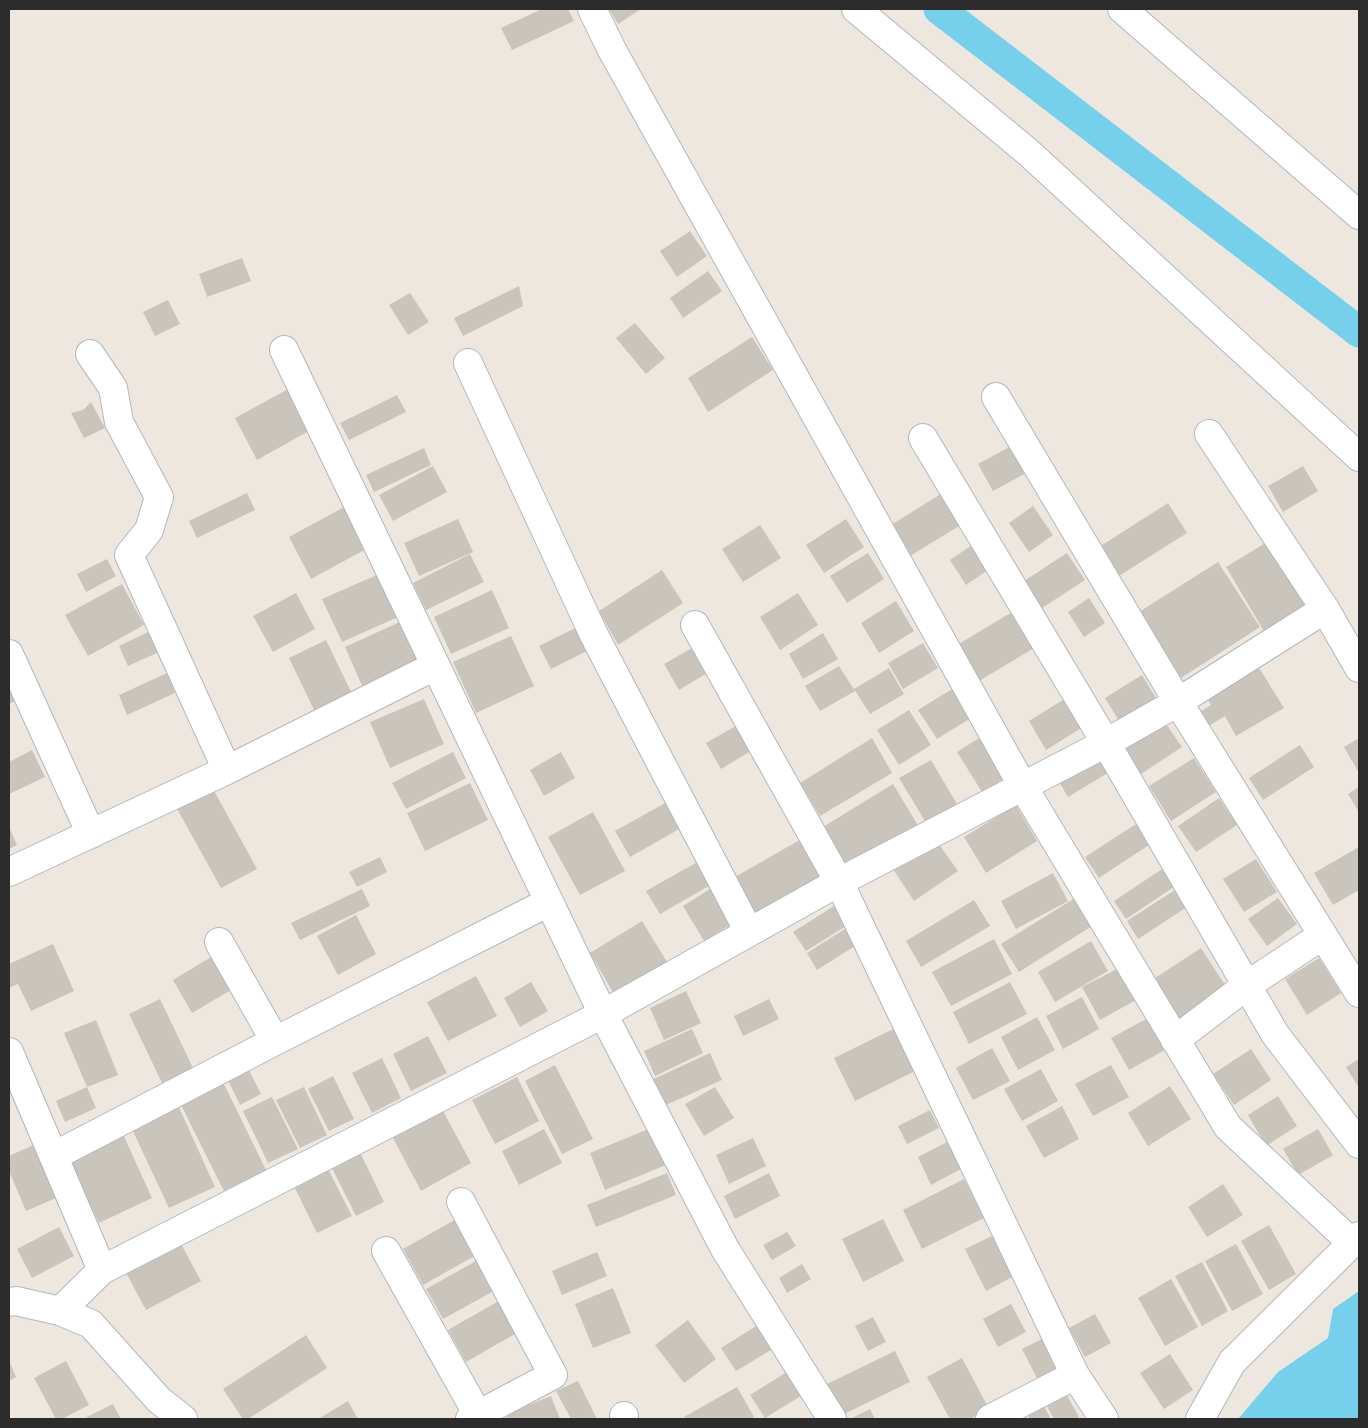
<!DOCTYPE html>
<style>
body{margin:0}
#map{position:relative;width:1368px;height:1428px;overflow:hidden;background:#ede7df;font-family:"Exo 2",sans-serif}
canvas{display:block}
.frame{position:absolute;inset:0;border:10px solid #2c2c2c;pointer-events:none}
</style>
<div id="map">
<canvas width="1368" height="1428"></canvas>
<div class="frame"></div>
</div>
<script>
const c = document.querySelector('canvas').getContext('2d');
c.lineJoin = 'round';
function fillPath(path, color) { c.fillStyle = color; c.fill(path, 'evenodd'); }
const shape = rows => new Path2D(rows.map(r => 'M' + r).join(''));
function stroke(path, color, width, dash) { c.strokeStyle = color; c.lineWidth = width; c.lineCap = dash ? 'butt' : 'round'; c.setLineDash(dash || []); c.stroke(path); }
const water = shape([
 [1359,1291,1359,1419,1238,1419,1278,1372,1328,1338,1333,1309]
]);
const canal = shape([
 [939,9,1359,332]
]);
const building = shape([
 [542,9,568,9,574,21,512,50,501,28],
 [609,9,641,9,618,24],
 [690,231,707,256,677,277,660,251],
 [242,258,251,281,207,297,199,274],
 [708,271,722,291,683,318,670,298],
 [519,286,523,306,463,336,454,318],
 [410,293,429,322,408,335,389,305],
 [168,300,180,324,155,336,143,312],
 [635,323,665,358,646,374,616,338],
 [752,337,773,370,708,412,688,378],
 [292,387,314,428,257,460,235,418],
 [397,395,406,412,349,440,340,423],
 [91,402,105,428,84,438,71,413,83,410],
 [1013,445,1028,472,993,491,978,464],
 [424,448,431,465,374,492,366,475],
 [433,466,447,492,393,521,379,495],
 [1303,466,1318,491,1283,512,1268,486],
 [944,492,964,523,910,556,891,525],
 [247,493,255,510,197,538,189,521],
 [1168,503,1187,533,1119,576,1099,547],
 [346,506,368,548,311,579,289,537],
 [1033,506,1053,535,1029,552,1009,523],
 [458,519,473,552,419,576,404,543],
 [846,519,864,547,824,573,806,545],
 [760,525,781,558,743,582,722,549],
 [1272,539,1314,610,1268,638,1226,567],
 [972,545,988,570,966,585,950,560],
 [868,553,884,579,847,603,830,576],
 [1067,553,1085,580,1036,612,1018,585],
 [470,554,484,582,426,610,413,583],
 [107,559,116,576,86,592,77,574],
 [1218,562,1260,627,1181,678,1139,612],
 [662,570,683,603,618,645,599,611],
 [379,574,398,617,342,642,322,599],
 [122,584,144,625,88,656,65,615],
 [492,590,509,628,451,654,434,617],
 [296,593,315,629,273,652,253,616],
 [798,593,818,625,780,650,760,617],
 [1089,598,1105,623,1084,637,1068,612],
 [896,601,914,631,879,653,861,623],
 [1012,612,1034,648,979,681,957,645],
 [402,621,420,662,363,688,345,647],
 [575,628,587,651,551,669,539,646],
 [150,631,159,652,128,666,119,646],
 [823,633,838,659,803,679,789,654],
 [511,636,534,686,476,713,453,662],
 [326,640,352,694,315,712,289,658],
 [923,643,938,668,903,689,888,663],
 [699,644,714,669,679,690,664,664],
 [839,666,855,691,820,711,805,686],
 [1258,666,1284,708,1236,736,1225,716,1207,727,1198,713,1211,705,1206,697],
 [889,668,904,694,870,714,854,689],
 [167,673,175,693,127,715,119,695],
 [1142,675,1161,706,1124,729,1105,698],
 [9,689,15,701,9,704],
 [952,689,971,718,937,739,918,710],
 [1066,698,1083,727,1046,750,1029,721],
 [424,699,444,744,390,768,370,722],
 [909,710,931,745,899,765,877,730],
 [1164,721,1182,747,1135,778,1117,752],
 [741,723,756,748,721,769,706,743],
 [987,733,1012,774,982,792,957,752],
 [872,738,892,773,820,816,800,783],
 [1359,738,1359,773,1344,747],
 [1300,745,1314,767,1263,800,1249,778],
 [1103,747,1116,768,1068,797,1056,777],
 [32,750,45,777,9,794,9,762],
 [453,752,466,778,406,809,392,783],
 [561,752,575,778,544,796,530,770],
 [1194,758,1216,792,1171,821,1149,786],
 [931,760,957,804,926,823,899,778],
 [470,783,488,820,425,851,407,813],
 [893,784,919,827,849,869,823,827],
 [212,787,257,869,221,888,176,807],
 [1359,787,1359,812,1348,794],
 [1219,798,1237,825,1196,852,1178,826],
 [667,802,681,828,630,857,615,831],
 [1016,805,1037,841,986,873,964,837],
 [593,812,625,871,580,895,548,837],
 [1139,822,1152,843,1099,878,1085,857],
 [9,827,17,845,9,849],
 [805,837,827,875,750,919,728,881],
 [936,840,958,871,914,901,893,869],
 [1359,847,1359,890,1333,905,1314,873],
 [380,857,387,872,357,887,349,872],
 [1256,859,1277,892,1244,912,1223,879],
 [701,860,714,883,660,914,646,891],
 [1165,867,1177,885,1126,919,1114,901],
 [1053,873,1068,901,1016,929,1001,901],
 [713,887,735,922,704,941,683,906],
 [1178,888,1190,905,1138,939,1127,921],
 [362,889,370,906,300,940,291,923],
 [1075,898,1092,926,1019,972,1001,944],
 [1278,898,1297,924,1267,946,1248,919],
 [974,900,990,926,921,967,906,941],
 [834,906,846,926,806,951,793,932],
 [356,915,376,954,338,975,317,936],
 [642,921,667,962,614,994,590,953],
 [848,927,858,944,817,970,807,953],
 [994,939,1012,974,951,1006,932,972],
 [1091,941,1108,971,1055,1002,1038,972],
 [53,944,74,991,31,1011,18,984,9,988,9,964],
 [1201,948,1227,988,1172,1024,1146,984],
 [216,954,236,987,192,1013,173,980],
 [1319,958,1341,993,1307,1015,1285,979],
 [1119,968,1136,1000,1100,1020,1082,987],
 [476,976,497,1016,448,1041,427,1002],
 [531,982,548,1011,520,1027,504,998],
 [1010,982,1027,1014,969,1044,953,1012],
 [686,991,701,1023,664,1040,650,1008],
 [1082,997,1099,1029,1063,1049,1046,1016],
 [160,999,193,1068,162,1083,129,1014],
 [769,999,779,1019,743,1036,734,1016],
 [1037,1017,1055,1050,1018,1070,1001,1037],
 [1148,1018,1165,1050,1129,1070,1111,1038],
 [96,1020,118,1075,87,1087,64,1033],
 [692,1029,703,1053,655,1076,644,1051],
 [893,1029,915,1071,855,1101,834,1058],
 [428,1036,447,1073,411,1091,393,1054],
 [992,1048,1010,1081,973,1100,956,1068],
 [1251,1049,1271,1080,1234,1105,1213,1074],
 [710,1053,722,1080,659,1108,647,1082],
 [382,1058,401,1098,372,1113,352,1073],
 [1359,1059,1359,1088,1346,1067],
 [555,1065,593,1139,562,1154,525,1081],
 [1111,1065,1129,1097,1093,1116,1075,1084],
 [248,1068,261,1094,240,1105,227,1078],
 [1041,1069,1058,1101,1022,1121,1004,1089],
 [333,1076,354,1119,329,1131,308,1089],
 [517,1077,539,1121,495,1144,472,1100],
 [223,1082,266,1170,224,1191,180,1103],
 [1170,1086,1191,1119,1148,1146,1128,1113],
 [87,1087,96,1108,65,1122,56,1101],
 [304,1087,327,1135,300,1148,276,1100],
 [715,1087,734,1118,704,1136,685,1104],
 [1278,1096,1297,1126,1266,1146,1248,1115],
 [272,1097,298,1149,268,1163,243,1111],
 [178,1105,215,1187,169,1208,131,1127],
 [1062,1106,1079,1139,1044,1158,1026,1126],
 [442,1109,471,1163,421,1191,392,1136],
 [930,1110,939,1128,907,1144,898,1126],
 [651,1128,666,1165,605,1190,590,1153],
 [544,1129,562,1163,519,1185,502,1151],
 [1318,1129,1333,1155,1298,1175,1283,1149],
 [121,1130,152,1198,99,1223,66,1156],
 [753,1138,766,1166,729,1184,716,1155],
 [40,1142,63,1195,26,1211,9,1171,9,1156],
 [947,1142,961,1169,931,1185,918,1157],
 [358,1148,384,1202,356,1216,329,1162],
 [326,1165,352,1216,317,1233,292,1182],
 [667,1173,676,1195,596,1227,587,1205],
 [769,1173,780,1196,735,1219,724,1196],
 [964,1179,984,1218,922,1249,903,1210],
 [1223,1184,1243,1215,1207,1237,1188,1207],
 [460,1217,480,1253,423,1285,403,1249],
 [883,1219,904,1261,863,1282,842,1239],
 [1269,1225,1296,1274,1269,1290,1241,1241],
 [59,1227,74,1256,32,1278,17,1249],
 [787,1232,796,1246,772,1260,763,1245],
 [994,1235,1014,1276,986,1291,965,1249],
 [180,1242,201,1281,146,1310,125,1271],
 [1236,1244,1263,1294,1232,1311,1205,1261],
 [597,1252,607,1276,562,1295,552,1271],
 [485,1256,501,1287,443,1319,426,1289],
 [1202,1262,1228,1311,1202,1326,1175,1276],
 [802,1264,811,1279,787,1293,779,1278],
 [1171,1279,1198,1327,1165,1346,1138,1298],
 [613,1288,631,1333,593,1348,575,1304],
 [504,1298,522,1330,466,1362,448,1330],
 [1011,1304,1026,1332,998,1347,983,1319],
 [1095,1314,1111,1343,1085,1357,1069,1328],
 [873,1317,886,1342,868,1351,855,1326],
 [688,1320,716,1359,684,1383,655,1345],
 [761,1323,776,1347,736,1371,721,1348],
 [306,1335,327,1368,248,1419,243,1419,223,1389],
 [1048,1336,1066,1371,1040,1384,1022,1349],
 [895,1351,910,1382,842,1415,827,1384],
 [1170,1354,1193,1390,1164,1409,1140,1373],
 [962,1358,989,1409,970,1419,950,1419,927,1377],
 [9,1361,16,1377,9,1381],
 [66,1361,89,1405,62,1419,56,1419,34,1378],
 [790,1370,804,1394,765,1418,750,1395],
 [578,1381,597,1419,571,1419,556,1391],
 [737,1387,754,1417,750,1419,685,1419,684,1417],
 [1064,1390,1079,1417,1076,1419,1054,1419,1044,1401],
 [551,1396,560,1419,508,1419,506,1414],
 [348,1401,358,1419,318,1419],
 [1042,1403,1051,1419,1030,1419,1026,1411],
 [113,1404,121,1419,83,1419],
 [870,1409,875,1419,850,1419]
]);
const street = shape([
 [592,9,612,50,1022,785,1228,1127,1351,1242],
 [856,9,1029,153,1359,457],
 [1122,9,1359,215],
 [284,350,603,1014,725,1249,832,1419],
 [90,354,113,388,119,422,159,497,149,530,129,555,227,770],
 [468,363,594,635,749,932],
 [996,397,1178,702,1359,993],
 [1209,434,1325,609,1359,668],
 [923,438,1106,743,1275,1034,1359,1144],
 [695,625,839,882,1075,1375,1104,1419],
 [9,654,91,834],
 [9,872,227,770,435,666],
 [219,942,275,1041],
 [1175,1040,1246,986,1323,935],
 [9,1052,102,1270],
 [54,1156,275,1041,549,902],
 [461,1202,553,1375,470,1419],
 [386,1251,478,1415],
 [9,1302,16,1301,60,1311,91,1324,159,1400,183,1419],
 [60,1311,102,1270,603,1014,839,882,1106,743,1178,702,1325,609],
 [624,1416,624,1419],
 [990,1419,1075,1375],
 [1200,1419,1232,1362,1359,1236]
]);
fillPath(water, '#76d0eb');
stroke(canal, '#76d0eb', 31);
fillPath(building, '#c9c5bd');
stroke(street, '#b2b6bf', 30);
stroke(street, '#fff', 28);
</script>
